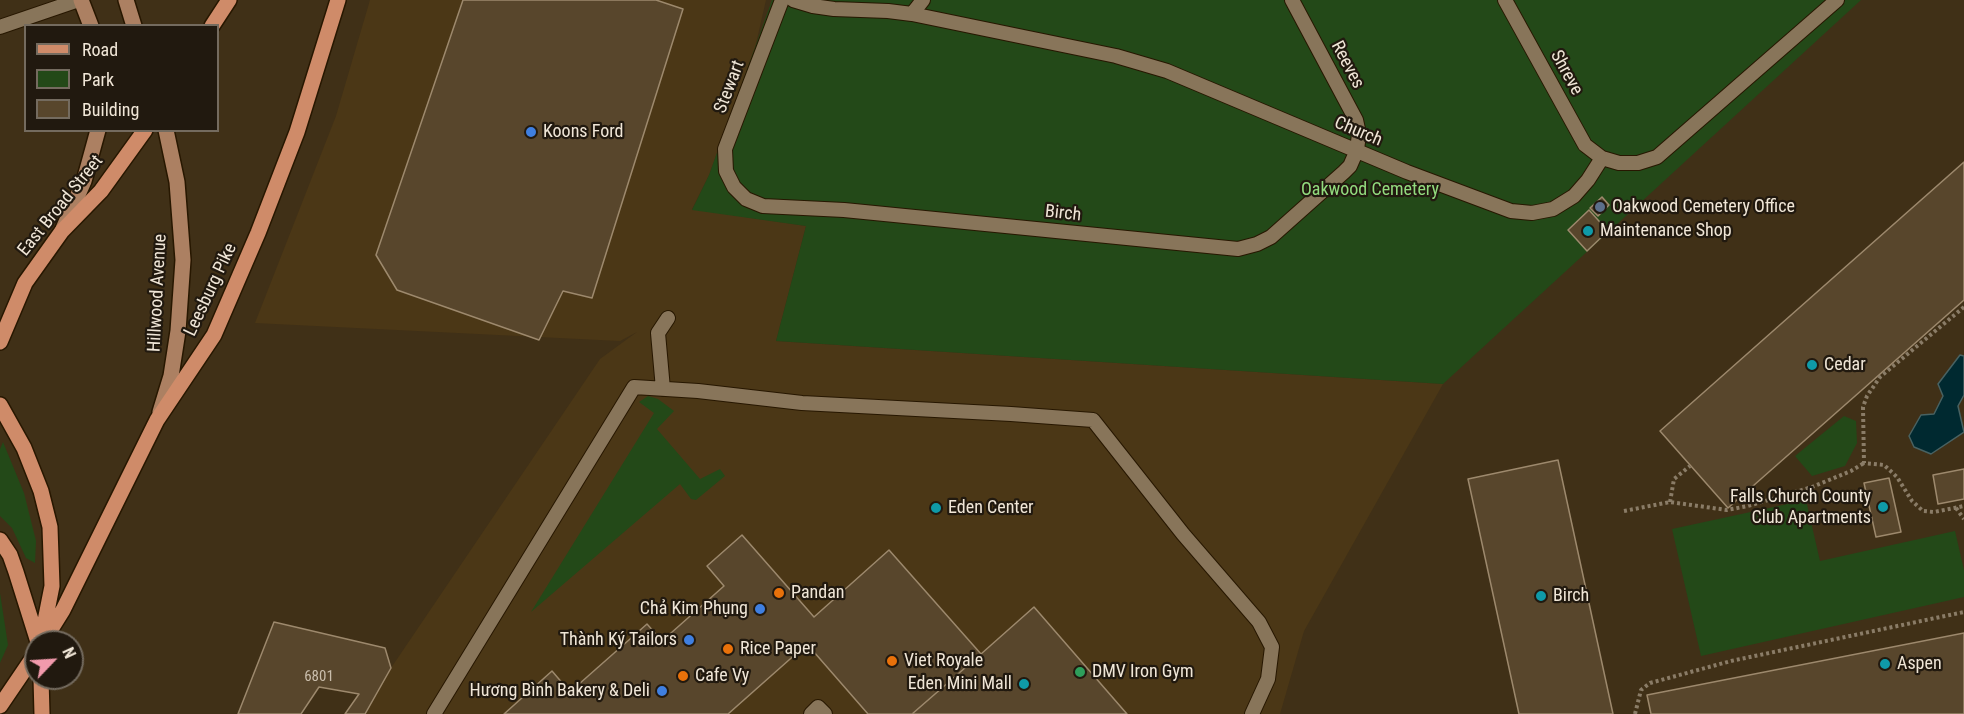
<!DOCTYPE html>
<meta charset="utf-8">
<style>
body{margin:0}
#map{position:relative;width:1964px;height:714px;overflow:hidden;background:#403017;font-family:"Roboto Condensed",sans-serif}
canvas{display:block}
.legend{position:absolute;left:24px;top:24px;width:195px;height:108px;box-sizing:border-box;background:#21190f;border:2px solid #746b5f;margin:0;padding:8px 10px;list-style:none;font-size:18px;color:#f0e6d7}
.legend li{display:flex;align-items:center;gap:12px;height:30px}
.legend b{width:30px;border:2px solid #746b5f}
.north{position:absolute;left:24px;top:630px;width:60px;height:60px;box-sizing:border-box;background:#21190f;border:2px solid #746b5f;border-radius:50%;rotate:65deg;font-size:16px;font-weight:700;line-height:24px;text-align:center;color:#f0e6d7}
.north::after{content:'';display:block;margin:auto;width:21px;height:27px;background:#f29aac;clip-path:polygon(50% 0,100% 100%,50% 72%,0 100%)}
</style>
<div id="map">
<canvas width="1964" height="714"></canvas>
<ul class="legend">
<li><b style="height:8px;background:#cf8b69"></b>Road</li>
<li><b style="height:16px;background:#234918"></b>Park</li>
<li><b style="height:16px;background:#58462c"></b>Building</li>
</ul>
<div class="north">N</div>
</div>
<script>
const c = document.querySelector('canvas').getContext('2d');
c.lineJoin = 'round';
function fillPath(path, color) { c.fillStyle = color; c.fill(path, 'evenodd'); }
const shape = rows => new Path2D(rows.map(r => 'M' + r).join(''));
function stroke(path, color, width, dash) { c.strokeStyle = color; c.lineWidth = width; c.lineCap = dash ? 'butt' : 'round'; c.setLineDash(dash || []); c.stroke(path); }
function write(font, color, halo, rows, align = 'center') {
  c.font = font + ' "Roboto Condensed",sans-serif'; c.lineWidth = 4.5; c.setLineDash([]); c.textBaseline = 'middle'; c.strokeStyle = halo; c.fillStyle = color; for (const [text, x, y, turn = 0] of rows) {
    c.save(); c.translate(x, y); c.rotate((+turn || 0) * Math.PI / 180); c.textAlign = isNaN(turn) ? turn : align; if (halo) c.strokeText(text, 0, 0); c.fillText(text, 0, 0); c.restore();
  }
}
const built = shape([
 [370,0,766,0,755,48,709,175,692,209,806,226,776,341,1443,384,1304,631,1280,714,365,714,391,668,600,359,637,332,620,341,255,323,336,116]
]);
const green = shape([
 [772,0,1861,0,1443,384,776,341,806,226,692,210,709,175],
 [648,396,658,399,674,411,657,429,700,479,720,469,725,476,696,500,691,499,680,484,531,612,654,413,639,402],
 [1844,416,1856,421,1857,443,1845,466,1812,476,1795,456],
 [3,442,24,493,36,541,35,563,26,558,12,528,0,516,0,449],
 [1806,500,1820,561,1955,531,1964,570,1964,597,1701,656,1672,529],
 [0,593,8,645,0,663]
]);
const water = shape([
 [1960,355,1964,356,1964,395,1958,406,1964,432,1931,454,1914,447,1909,436,1921,415,1934,414,1943,396,1938,384,1960,355]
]);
const building = shape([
 [463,0,656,0,683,9,592,298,563,291,539,340,397,290,376,255,463,0],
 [1964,162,1964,300,1728,508,1660,431,1964,162],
 [1602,197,1609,205,1598,216,1590,208,1602,197],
 [1589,210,1608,231,1587,251,1568,230,1589,210],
 [1558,460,1613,714,1519,714,1468,479,1558,460],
 [1964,469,1964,499,1938,504,1933,475,1964,469],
 [1889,478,1901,532,1876,537,1864,483,1889,478],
 [742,535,814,617,889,550,981,654,912,714,868,714,807,644,728,714,504,714,552,671,570,692,647,624,662,641,724,586,707,566,742,535],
 [1034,607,1127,714,912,714,981,654,1034,607],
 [274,622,385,648,391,668,365,714,345,714,359,694,319,687,301,714,238,714,274,622],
 [1964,633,1964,714,1651,714,1647,695,1964,633]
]);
const path = shape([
 [1964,307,1880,377,1867,396,1863,407,1864,463,1884,465,1897,477,1912,501,1923,511,1934,512,1964,506],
 [1670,502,1674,479,1690,466],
 [1956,508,1964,519],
 [1624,511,1670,502,1727,510,1748,506,1812,487,1851,471,1864,463],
 [1635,714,1641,690,1650,683,1731,661,1964,612]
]);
const service = shape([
 [782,0,725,149,726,171,734,187,746,199,763,206,844,210,1238,249,1257,244,1271,237,1344,172,1350,166,1357,150,1359,134,1356,120,1292,0],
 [793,0,813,6,834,9,888,11,912,14,1116,56,1167,71,1407,172,1511,211,1532,213,1553,209,1574,196,1588,180,1602,158,1619,163,1638,163,1657,157,1837,0],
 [1505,0,1585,145,1602,158],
 [912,14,923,0],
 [0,27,79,0],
 [663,389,658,333,668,318],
 [434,714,634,387,698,391,802,403,1011,414,1093,420,1183,534,1259,622,1272,647,1268,679,1252,714],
 [811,714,818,707,825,714]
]);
const secondary = shape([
 [81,0,91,26],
 [126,0,134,26],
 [63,229,84,181,98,130],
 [160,412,171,376,178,331,183,260,177,182,166,130]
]);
const primary = shape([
 [212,26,229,0],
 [0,342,25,283,62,231,101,191,145,130],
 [0,405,24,448,41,491,50,527,52,586,42,636],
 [0,540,10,555,16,572,38,642],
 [43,642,63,610,157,420,214,335,258,233,297,132,338,0],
 [41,678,42,714],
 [0,706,36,653]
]);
const markers = [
 [531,132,6,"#3f7fe0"],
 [1600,207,6,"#5c6f8a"],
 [1588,231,6,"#0f9aa8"],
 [1812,365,6,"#0f9aa8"],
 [1883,507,6,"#0f9aa8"],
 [936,508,6,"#0f9aa8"],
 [779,593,6,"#e8710a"],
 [1541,596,6,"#0f9aa8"],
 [760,609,6,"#3f7fe0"],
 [689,640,6,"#3f7fe0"],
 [728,649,6,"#e8710a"],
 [892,661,6,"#e8710a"],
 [1885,664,6,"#0f9aa8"],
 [1080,672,6,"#2e9e5b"],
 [683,676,6,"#e8710a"],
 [1024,684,6,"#0f9aa8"],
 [662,691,6,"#3f7fe0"]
];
const numberNames = [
 ["6801",319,677]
];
const streetNames = [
 ["Reeves",1347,65,62],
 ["Shreve",1566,73,61],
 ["Stewart",730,87,-69],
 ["Church",1358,132,23],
 ["East Broad Street",61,206,-51],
 ["Birch",1063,214,6],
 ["Leesburg Pike",211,290,-65],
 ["Hillwood Avenue",158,293,-87]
];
const poiNames = [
 ["Koons Ford",543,132],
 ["Oakwood Cemetery Office",1612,207],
 ["Maintenance Shop",1600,231],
 ["Cedar",1824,365],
 ["Falls Church County",1871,497,"right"],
 ["Club Apartments",1871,518,"right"],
 ["Eden Center",948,508],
 ["Pandan",791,593],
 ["Birch",1553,596],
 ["Chả Kim Phụng",748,609,"right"],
 ["Thành Ký Tailors",677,640,"right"],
 ["Rice Paper",740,649],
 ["Viet Royale",904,661],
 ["Aspen",1897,664],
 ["DMV Iron Gym",1092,672],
 ["Cafe Vy",695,676],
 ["Eden Mini Mall",1012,684,"right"],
 ["Hương Bình Bakery & Deli",650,691,"right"]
];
const parkNames = [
 ["Oakwood Cemetery",1370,190]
];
fillPath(built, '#4b3716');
fillPath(green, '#234918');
fillPath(water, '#002930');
stroke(water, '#486262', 1.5);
fillPath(building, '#58462c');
stroke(building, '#9d896d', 1.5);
stroke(service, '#271700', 16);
stroke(secondary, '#271700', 18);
stroke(primary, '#271700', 18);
stroke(path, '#8a7c67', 4, [3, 3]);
stroke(service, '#88755a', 14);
stroke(secondary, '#ac8062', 15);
stroke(primary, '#cf8b69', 15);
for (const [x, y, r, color] of markers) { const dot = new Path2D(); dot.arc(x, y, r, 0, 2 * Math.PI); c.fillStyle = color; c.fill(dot); stroke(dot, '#21190f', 2); }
write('15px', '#cabeac', null, numberNames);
write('18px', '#f0e6d7', '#21190f', streetNames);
write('18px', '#f0e6d7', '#21190f', poiNames, 'left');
write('18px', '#92db7e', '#21190f', parkNames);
</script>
